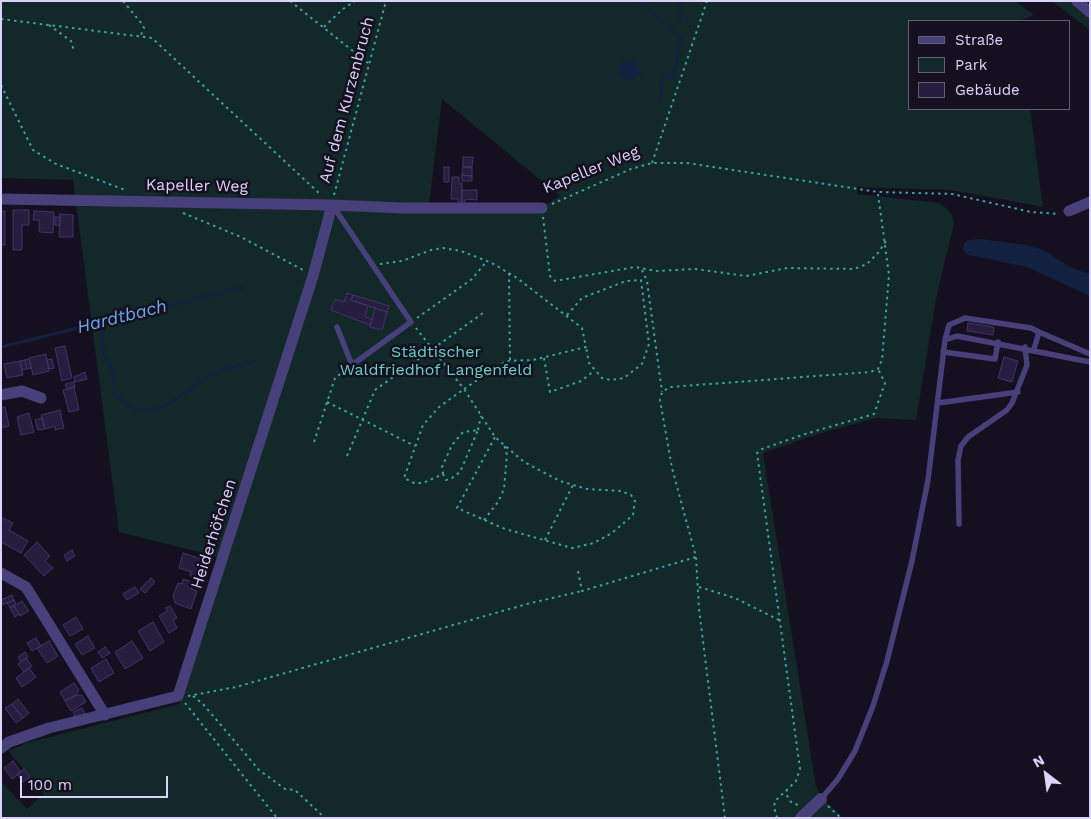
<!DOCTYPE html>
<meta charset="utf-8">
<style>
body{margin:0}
#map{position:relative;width:1091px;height:819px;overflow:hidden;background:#141020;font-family:"Work Sans",sans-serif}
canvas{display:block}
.frame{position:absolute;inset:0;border:2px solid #dbd4fa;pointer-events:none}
.legend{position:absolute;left:908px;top:20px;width:162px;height:90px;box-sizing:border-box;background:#141020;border:1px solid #645e77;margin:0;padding:6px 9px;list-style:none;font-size:15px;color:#dbd4fa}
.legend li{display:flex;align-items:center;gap:10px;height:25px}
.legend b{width:25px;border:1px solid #645e77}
.north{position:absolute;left:1021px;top:749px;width:50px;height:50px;-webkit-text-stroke:4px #141020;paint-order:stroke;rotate:330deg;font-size:14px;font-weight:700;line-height:20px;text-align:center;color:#dbd4fa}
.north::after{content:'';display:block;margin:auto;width:18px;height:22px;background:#dbd4fa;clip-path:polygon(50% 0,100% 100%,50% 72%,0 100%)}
.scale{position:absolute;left:20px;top:776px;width:148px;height:22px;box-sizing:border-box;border:2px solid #dbd4fa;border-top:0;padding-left:6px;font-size:15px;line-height:18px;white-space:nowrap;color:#dbd4fa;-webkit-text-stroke:4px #141020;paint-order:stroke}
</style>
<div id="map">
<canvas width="1091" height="819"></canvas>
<div class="frame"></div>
<ul class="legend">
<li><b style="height:6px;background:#47407a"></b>Straße</li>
<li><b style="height:14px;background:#132829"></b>Park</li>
<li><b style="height:14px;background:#271e3f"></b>Gebäude</li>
</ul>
<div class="north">N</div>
<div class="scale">100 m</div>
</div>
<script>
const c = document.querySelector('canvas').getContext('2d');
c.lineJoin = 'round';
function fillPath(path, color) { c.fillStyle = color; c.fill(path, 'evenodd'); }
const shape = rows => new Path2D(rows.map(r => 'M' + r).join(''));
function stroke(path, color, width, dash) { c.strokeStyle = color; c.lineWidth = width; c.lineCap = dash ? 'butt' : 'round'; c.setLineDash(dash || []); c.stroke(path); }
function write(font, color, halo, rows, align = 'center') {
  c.font = font + ' "Work Sans",sans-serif'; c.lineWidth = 5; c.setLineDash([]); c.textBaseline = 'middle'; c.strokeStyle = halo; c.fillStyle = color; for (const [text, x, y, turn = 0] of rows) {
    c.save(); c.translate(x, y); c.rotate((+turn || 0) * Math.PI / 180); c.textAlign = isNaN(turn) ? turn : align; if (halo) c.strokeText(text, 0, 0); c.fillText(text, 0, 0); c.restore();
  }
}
const green = shape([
 [1,1,1015,1,1034,15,1019,21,910,21,910,109,1030,109,1043,207,951,190,857,187,857,194,940,203,951,213,954,223,936,299,916,420,876,418,818,434,763,453,816,787,822,798,843,818,1,818,1,782,27,809,44,794,8,751,26,743,179,704,219,557,119,532,73,180,1,178],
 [442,99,560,196,548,203,429,205],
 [1052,1,1073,1,1090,15,1090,30]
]);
const water = shape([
 [632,59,643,73,630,81,619,76,617,70,620,63],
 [980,239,1027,245,1043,250,1070,267,1090,274,1090,296,1027,267,968,255,963,250,964,244,968,240]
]);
const stream = shape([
 [640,1,680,38,675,72,662,80,660,102],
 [679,21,680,1],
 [102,323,103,353,113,371,115,395,135,410,151,410,168,405,211,374,254,361],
 [1,347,244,287]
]);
const building = shape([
 [463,157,473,157,472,167,463,167,463,157],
 [444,167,449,167,449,182,444,182,444,167],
 [463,167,472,167,472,176,462,175,463,167],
 [462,175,472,176,472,181,462,181,462,175],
 [452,177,459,177,459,183,462,183,462,202,458,202,458,199,451,199,452,177],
 [462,190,477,190,477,200,465,199,465,202,462,202,462,190],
 [13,210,29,210,29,225,22,225,22,250,13,250,13,210],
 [1,211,5,211,5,245,1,245,1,211],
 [34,211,54,212,53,233,39,232,39,220,33,220,34,211],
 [60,214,73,215,73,237,59,237,60,214],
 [55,217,60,217,60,226,55,225,55,217],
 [347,293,353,295,351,300,368,306,365,317,372,319,370,325,331,310,335,299,344,302,347,293],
 [353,295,389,306,387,312,351,300,353,295],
 [375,308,387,312,382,330,370,327,375,308],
 [968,323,994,327,993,335,967,331,968,323],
 [65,346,72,378,62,381,55,348,65,346],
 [46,354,49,371,33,375,29,358,46,354],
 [1004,357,1018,361,1012,382,998,378,1004,357],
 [29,359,31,368,27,369,25,360,29,359],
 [52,359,54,368,49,369,47,360,52,359],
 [25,360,27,369,22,370,20,361,25,360],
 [20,361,23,375,7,378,4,364,20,361],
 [85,372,87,379,75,382,74,377,85,372],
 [74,382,75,387,67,389,65,384,74,382],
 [74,387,79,410,69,412,63,390,74,387],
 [5,407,9,426,1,428,1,408,5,407],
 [60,410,64,428,55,430,55,426,45,429,41,415,60,410],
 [29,413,34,432,21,435,17,417,29,413],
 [42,418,45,429,38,430,35,420,42,418],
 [1,517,13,523,9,530,28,541,21,553,1,542,1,517],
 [37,542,50,556,45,561,53,568,44,576,24,555,37,542],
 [72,550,75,556,67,561,64,555,72,550],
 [183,553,207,561,201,579,190,576,191,572,179,568,183,553],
 [151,578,155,582,145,593,140,589,151,578],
 [183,579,194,583,191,589,197,591,191,609,175,603,173,596,178,583,182,584,183,579],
 [135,587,139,593,127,600,123,594,135,587],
 [12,595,14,600,2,605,1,600,12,595],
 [14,600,16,604,10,608,7,603,14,600],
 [22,601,29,611,20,616,14,606,22,601],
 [14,606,19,614,15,617,10,608,14,606],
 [170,606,177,618,173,620,177,628,169,633,159,616,167,611,166,608,170,606],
 [76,617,83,629,70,636,63,625,76,617],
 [153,622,164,642,150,651,138,631,153,622],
 [88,636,95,648,82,655,75,644,88,636],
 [36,638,41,646,32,651,27,643,36,638],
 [49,641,58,656,47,663,37,648,49,641],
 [132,641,143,658,125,669,115,652,132,641],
 [105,647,110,653,102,658,98,652,105,647],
 [25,652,28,657,21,662,18,657,25,652],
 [26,658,32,666,24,672,18,664,26,658],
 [106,659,114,673,99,682,91,668,106,659],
 [29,668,36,677,22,687,16,678,29,668],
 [74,683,79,690,76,695,65,701,60,692,74,683],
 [76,695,82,695,86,702,71,711,65,701,76,695],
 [18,699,29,713,23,718,12,704,18,699],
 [12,704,23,718,16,723,5,708,12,704],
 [82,708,85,714,75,716,73,712,82,708],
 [13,761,21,772,12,779,4,768,13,761],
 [24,769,30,777,23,782,17,774,24,769]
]);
const path = shape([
 [123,1,142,24,144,28,141,35],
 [290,1,368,63],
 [1,19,152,38,321,195],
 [49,25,71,41,74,51],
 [324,27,343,9,355,1],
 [1,85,33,150,56,164,125,190],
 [652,163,707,1],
 [334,195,386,1],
 [552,204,631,169,652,163,687,163,878,192,952,194,1031,212,1059,214],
 [183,213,241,237,305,271],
 [543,217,550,276,555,281,635,267,656,271,695,269,746,276,787,268,854,269,867,264,878,253,886,241],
 [380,264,402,261,431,250,443,248,461,251,492,263,517,278,582,328,586,347,533,360,506,361,464,389,416,328],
 [642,270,647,281,662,392],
 [509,273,510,360],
 [567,315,582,298,626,281,641,280,649,344,642,364,624,378,611,380,602,378,589,363,586,347],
 [417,318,472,279,487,261],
 [544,358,550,392,581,381,594,371],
 [327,402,415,446],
 [478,430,481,416],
 [314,442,335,378,347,369],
 [347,456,375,390,486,311],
 [443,474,442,467,452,445,463,432,478,430,460,472,452,478,446,480,443,474,423,483,414,483,404,478,423,425,439,407,464,389,495,437,524,462,560,481,587,489,621,491,631,495,635,501,633,515,612,533,594,543,572,548,505,529,457,508,495,437],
 [484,520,498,502,504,489,507,455,504,444],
 [545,540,573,485],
 [578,571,582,591,696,557],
 [699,587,735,598,779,620],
 [188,696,236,687,527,604,582,591],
 [193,696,203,704,259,770,285,789,295,790,325,818],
 [185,703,277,818],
 [787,789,786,794,791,802,798,805],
 [828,806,841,818],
 [725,818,699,609,696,557,672,468,660,400,662,392,670,387,870,372,878,369,882,360,889,275,878,194],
 [777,818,774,807,775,801,796,781,800,769,757,453,762,449,805,434,874,414,885,383,878,369]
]);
const service = shape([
 [333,206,411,322,352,365,337,327],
 [1039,332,1090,354],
 [945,340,949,325,965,318,1031,328,1039,332,1034,349],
 [943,352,995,359,998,342],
 [938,403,1018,392],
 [959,524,958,460,961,446,968,437,1007,410,1012,403,1027,365,1025,347],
 [821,799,838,779,855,751,873,706,887,661,912,561,928,480,945,340,957,336,1090,362]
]);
const minor = shape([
 [1077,1,1090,12],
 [1,199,332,205,402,208,542,208],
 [1069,211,1090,202],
 [1,395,22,391,41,398],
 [1,573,26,587,105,715],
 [1,748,9,742,49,728,178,696,313,276,332,205]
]);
const tertiary = shape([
 [801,818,821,799]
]);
const streetNames = [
 ["Auf dem Kurzenbruch",347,100,-75],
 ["Kapeller Weg",591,170,-22],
 ["Kapeller Weg",197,186,1],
 ["Heiderhöfchen",214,534,-72]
];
const parkNames = [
 ["Städtischer",436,352],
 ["Waldfriedhof Langenfeld",436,370]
];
const waterNames = [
 ["Hardtbach",122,317,-14]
];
fillPath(green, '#132829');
fillPath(water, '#132141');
stroke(stream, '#132141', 3);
fillPath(building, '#271e3f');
stroke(building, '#413368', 1);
stroke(path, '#3ca4a6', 2, [2.5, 4]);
stroke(service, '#47407a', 5.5);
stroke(minor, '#47407a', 11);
stroke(tertiary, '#47407a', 12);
write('16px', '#dbd4fa', '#141020', streetNames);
write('16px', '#68d2bf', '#141020', parkNames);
write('italic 18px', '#6ea9ee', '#141020', waterNames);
</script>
